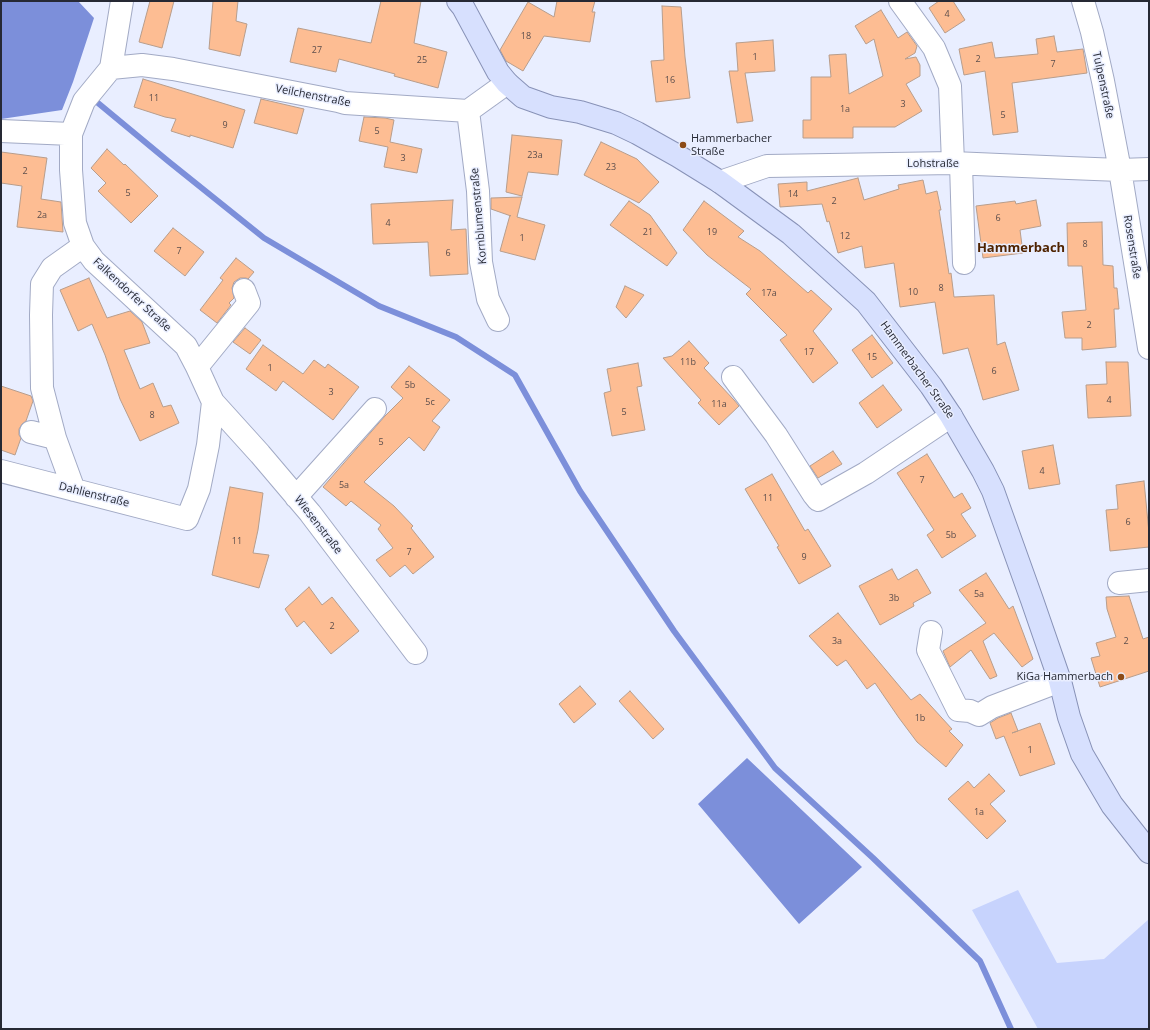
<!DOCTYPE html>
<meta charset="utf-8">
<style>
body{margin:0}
#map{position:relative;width:1150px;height:1030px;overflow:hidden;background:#e9eeff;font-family:"Open Sans",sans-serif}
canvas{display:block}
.frame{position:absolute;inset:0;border:2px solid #262934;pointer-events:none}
</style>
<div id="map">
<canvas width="1150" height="1030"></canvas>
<div class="frame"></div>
</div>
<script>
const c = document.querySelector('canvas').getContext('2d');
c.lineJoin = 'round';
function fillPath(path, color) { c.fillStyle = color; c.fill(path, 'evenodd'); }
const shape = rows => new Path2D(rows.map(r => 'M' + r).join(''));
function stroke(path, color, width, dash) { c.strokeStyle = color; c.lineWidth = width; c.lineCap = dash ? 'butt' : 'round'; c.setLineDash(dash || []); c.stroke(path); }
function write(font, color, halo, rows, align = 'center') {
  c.font = font + ' "Open Sans",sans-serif'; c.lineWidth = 3; c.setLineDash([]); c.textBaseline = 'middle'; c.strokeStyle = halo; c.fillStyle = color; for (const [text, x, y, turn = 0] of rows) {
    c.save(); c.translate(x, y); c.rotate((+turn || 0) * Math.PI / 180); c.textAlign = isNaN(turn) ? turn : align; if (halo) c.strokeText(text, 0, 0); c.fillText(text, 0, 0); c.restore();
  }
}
const green = shape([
 [1018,890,1057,963,1104,959,1149,919,1149,1029,1038,1029,972,910]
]);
const water = shape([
 [1,1,78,1,94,18,73,82,62,110,1,119],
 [747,758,862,867,799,924,698,804]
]);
const stream = shape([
 [98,103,168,161,264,238,379,306,456,337,515,375,580,491,674,631,775,768,873,858,980,961,1011,1029]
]);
const building = shape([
 [150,1,174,1,162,48,139,42,150,1],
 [213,1,238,1,236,21,247,24,240,56,209,49,213,1],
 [381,1,421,1,414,43,447,52,438,88,394,76,395,74,339,59,336,72,290,62,298,28,371,43,381,1],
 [557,1,595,1,592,12,595,12,590,42,544,36,523,71,506,61,500,50,528,2,554,17,557,1],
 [939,1,953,1,965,20,945,33,929,8,939,1],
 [662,6,681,7,685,57,690,98,656,102,651,61,664,60,662,6],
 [881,10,898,38,907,32,917,46,915,53,905,59,916,57,920,65,920,76,906,84,922,111,895,127,853,127,853,138,803,138,803,120,811,120,811,77,831,77,829,55,846,54,849,94,883,76,874,39,866,44,855,26,881,10],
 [1054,36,1057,52,1083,49,1087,73,1012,83,1018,132,993,135,985,71,964,75,959,49,992,42,995,58,1038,54,1036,39,1054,36],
 [773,40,775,71,745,73,753,121,737,123,729,71,738,71,736,43,773,40],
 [143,79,245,110,233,148,190,135,190,137,171,131,176,119,165,117,134,107,143,79],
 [261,99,304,109,297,134,254,123,261,99],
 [364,117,385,118,394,120,390,142,422,149,417,173,384,167,388,147,359,141,364,117],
 [512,135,562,140,558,175,528,172,522,196,506,192,512,135],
 [601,142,637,159,659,182,639,203,584,175,601,142],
 [107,149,124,165,125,164,158,196,131,223,98,191,106,183,91,168,107,149],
 [1,152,47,158,41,199,61,202,63,232,17,227,22,186,1,183,1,152],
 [858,178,864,200,899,189,898,185,923,180,926,194,937,191,941,210,939,210,949,274,951,273,954,297,994,295,997,345,1005,342,1019,390,983,400,968,348,943,354,935,302,900,307,894,263,865,268,862,246,838,253,829,221,827,222,822,204,780,207,778,184,807,182,807,191,858,178],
 [522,197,517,217,545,225,535,260,500,251,510,215,511,216,491,209,491,198,522,197],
 [453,200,451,230,466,229,468,274,430,276,428,242,373,244,371,204,453,200],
 [1036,200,1041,226,1020,230,1023,253,983,258,976,206,1015,201,1016,204,1036,200],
 [629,201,650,215,677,253,667,266,610,225,629,201],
 [704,201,744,231,738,237,760,251,808,293,811,290,832,309,813,331,838,363,813,383,780,340,787,335,746,294,751,289,707,255,683,230,704,201],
 [1102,222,1103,265,1113,266,1114,288,1117,288,1119,309,1114,309,1116,347,1082,350,1082,338,1065,338,1062,312,1086,310,1082,266,1068,266,1067,223,1102,222],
 [173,228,204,252,185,276,154,251,173,228],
 [236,258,254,272,248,279,246,278,240,278,234,282,232,288,234,298,229,303,231,305,217,323,200,310,223,280,220,278,236,258],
 [89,278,107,318,130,311,142,322,150,343,124,350,140,389,153,383,163,407,171,405,179,423,140,441,120,399,105,355,92,324,78,331,60,290,89,278],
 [625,286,644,295,626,318,616,307,625,286],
 [245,328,261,340,250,354,233,342,245,328],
 [872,335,893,363,872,378,852,350,872,335],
 [689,341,709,363,704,368,734,400,739,406,719,425,698,403,701,400,663,358,672,356,689,341],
 [263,345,303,374,314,360,325,368,328,364,359,387,333,420,283,381,276,391,246,369,263,345],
 [1106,362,1128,362,1131,416,1088,418,1086,385,1107,384,1106,362],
 [638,363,642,386,637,387,645,430,612,436,604,393,611,391,607,369,638,363],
 [409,366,450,400,432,421,440,427,424,451,409,437,364,482,394,506,413,526,411,528,434,557,413,574,405,565,390,577,376,560,393,548,378,529,381,525,351,501,346,506,323,487,385,416,403,398,391,387,409,366],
 [883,385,902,410,877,428,859,403,883,385],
 [1,386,31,396,33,401,26,421,22,424,19,429,19,435,21,438,15,455,1,450,1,386],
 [1053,445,1060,484,1029,489,1022,451,1053,445],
 [833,451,842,464,818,478,810,466,833,451],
 [927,454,954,498,962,493,971,508,961,514,976,536,942,558,927,535,934,530,897,473,927,454],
 [772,474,805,531,808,529,831,566,799,584,777,547,779,546,745,489,772,474],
 [1144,481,1149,533,1149,547,1110,551,1106,510,1118,509,1116,485,1144,481],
 [230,487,263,493,258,530,253,553,269,555,259,588,212,575,230,487],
 [892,569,898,580,917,569,931,593,913,603,914,606,880,625,859,586,892,569],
 [986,573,1009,609,1013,606,1033,659,1022,667,994,633,983,641,997,676,990,679,971,650,950,667,943,651,986,623,959,590,986,573],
 [309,587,322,605,332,597,359,631,331,654,304,621,297,627,285,609,309,587],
 [1129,596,1143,639,1149,637,1149,671,1100,687,1091,658,1100,656,1096,643,1116,637,1107,609,1106,597,1129,596],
 [838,613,911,700,920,694,952,729,949,731,963,745,946,767,917,742,899,718,875,683,867,689,846,660,837,666,809,636,838,613],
 [580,686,596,704,574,723,559,704,580,686],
 [630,691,664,729,653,739,619,701,630,691],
 [1011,713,1018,731,1012,733,1040,723,1055,764,1020,776,1004,736,996,739,990,723,998,718,1011,713],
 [989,774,1005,791,990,804,1006,821,987,839,948,799,968,781,974,788,989,774]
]);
const minor = shape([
 [900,1,934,48,950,86,953,163],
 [1083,1,1092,32,1103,81,1120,170,1149,348],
 [111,68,142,65,173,69,338,101,345,103,468,111,507,83],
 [468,111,478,191,481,262,488,299,498,320],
 [1,131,71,134],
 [961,164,964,263],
 [720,182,767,166,953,163,1069,168,1120,170,1149,169],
 [197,367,249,303,244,290],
 [733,377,776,435,814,495,818,500,866,473,951,416],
 [213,402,260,454,310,513,416,653],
 [31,432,55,438,42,388,41,315,42,284,52,268,83,246],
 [55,438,74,490],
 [1,471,187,519,199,489,208,445,213,402,197,367,186,346,94,261,83,246,75,223,71,170,71,134,84,101,111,68,122,1],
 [296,497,375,409],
 [1119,583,1149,580],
 [931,632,928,650,958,710,970,711,979,715,992,707,1060,681]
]);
const major = shape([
 [458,1,463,7,498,72,507,83,523,97,551,107,580,112,616,123,637,133,678,156,720,182,791,234,866,302,931,386,951,416,983,471,993,491,1032,600,1060,681,1069,717,1082,754,1112,805,1149,852]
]);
const markers = [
 [683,145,4,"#8c4b17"],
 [1121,677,4,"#8c4b17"]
];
const numberNames = [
 ["4",947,14],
 ["18",526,36],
 ["27",317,50],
 ["1",755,57],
 ["2",978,59],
 ["25",422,60],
 ["7",1053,64],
 ["16",670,80],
 ["11",154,98],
 ["3",903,104],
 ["1a",845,109],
 ["5",1003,115],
 ["9",225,125],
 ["5",377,131],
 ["23a",535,155],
 ["3",403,158],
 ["23",611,167],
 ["2",25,171],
 ["5",128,193],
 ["14",793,194],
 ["2",834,201],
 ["2a",42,215],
 ["6",998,218],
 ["4",388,223],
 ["21",648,232],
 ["19",712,232],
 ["12",845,236],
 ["1",522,238],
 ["8",1085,244],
 ["7",179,251],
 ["6",448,253],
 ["8",941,288],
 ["10",913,292],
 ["17a",769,293],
 ["2",1089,325],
 ["17",809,352],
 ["15",872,357],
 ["11b",688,362],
 ["1",270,368],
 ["6",994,371],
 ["5b",410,385],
 ["3",331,392],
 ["4",1109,400],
 ["5c",430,402],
 ["11a",719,404],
 ["5",624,412],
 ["8",152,415],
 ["5",381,442],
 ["4",1042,471],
 ["7",922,480],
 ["5a",344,485],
 ["11",768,498],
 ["6",1128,522],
 ["5b",951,535],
 ["11",237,541],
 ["7",409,552],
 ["9",804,557],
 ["5a",979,594],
 ["3b",894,598],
 ["2",332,626],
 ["3a",837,641],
 ["2",1126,641],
 ["1b",920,718],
 ["1",1030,750],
 ["1a",979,812]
];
const streetNames = [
 ["Tulpenstraße",1103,85,78],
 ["Veilchenstraße",313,96,11],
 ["Lohstraße",933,164],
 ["Kornblumenstraße",479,216,-95],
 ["Rosenstraße",1132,247,81],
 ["Falkendorfer Straße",132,295,43],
 ["Hammerbacher Straße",917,370,54],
 ["Dahlienstraße",94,495,14],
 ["Wiesenstraße",318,525,52]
];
const poiNames = [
 ["Hammerbacher",691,139],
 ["Straße",691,152],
 ["KiGa Hammerbach",1113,677,"right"]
];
const quarterNames = [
 ["Hammerbach",1021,248]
];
fillPath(green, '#c7d3fd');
fillPath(water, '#7c8fda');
stroke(stream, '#7c8fda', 6);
fillPath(building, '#fdbd93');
stroke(building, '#b79d8c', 1);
stroke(minor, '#a2aac5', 24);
stroke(major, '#8892b7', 24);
stroke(minor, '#fff', 22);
stroke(major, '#d7e0fe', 22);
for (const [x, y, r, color] of markers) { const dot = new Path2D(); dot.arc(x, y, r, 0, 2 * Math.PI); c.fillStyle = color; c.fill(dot); stroke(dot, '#e9eeff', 1.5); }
write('9px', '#5c4e4c', null, numberNames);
write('11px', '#262934', '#e9eeff', streetNames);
write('11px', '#262934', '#e9eeff', poiNames, 'left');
write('bold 13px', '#4f2300', '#e9eeff', quarterNames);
</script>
